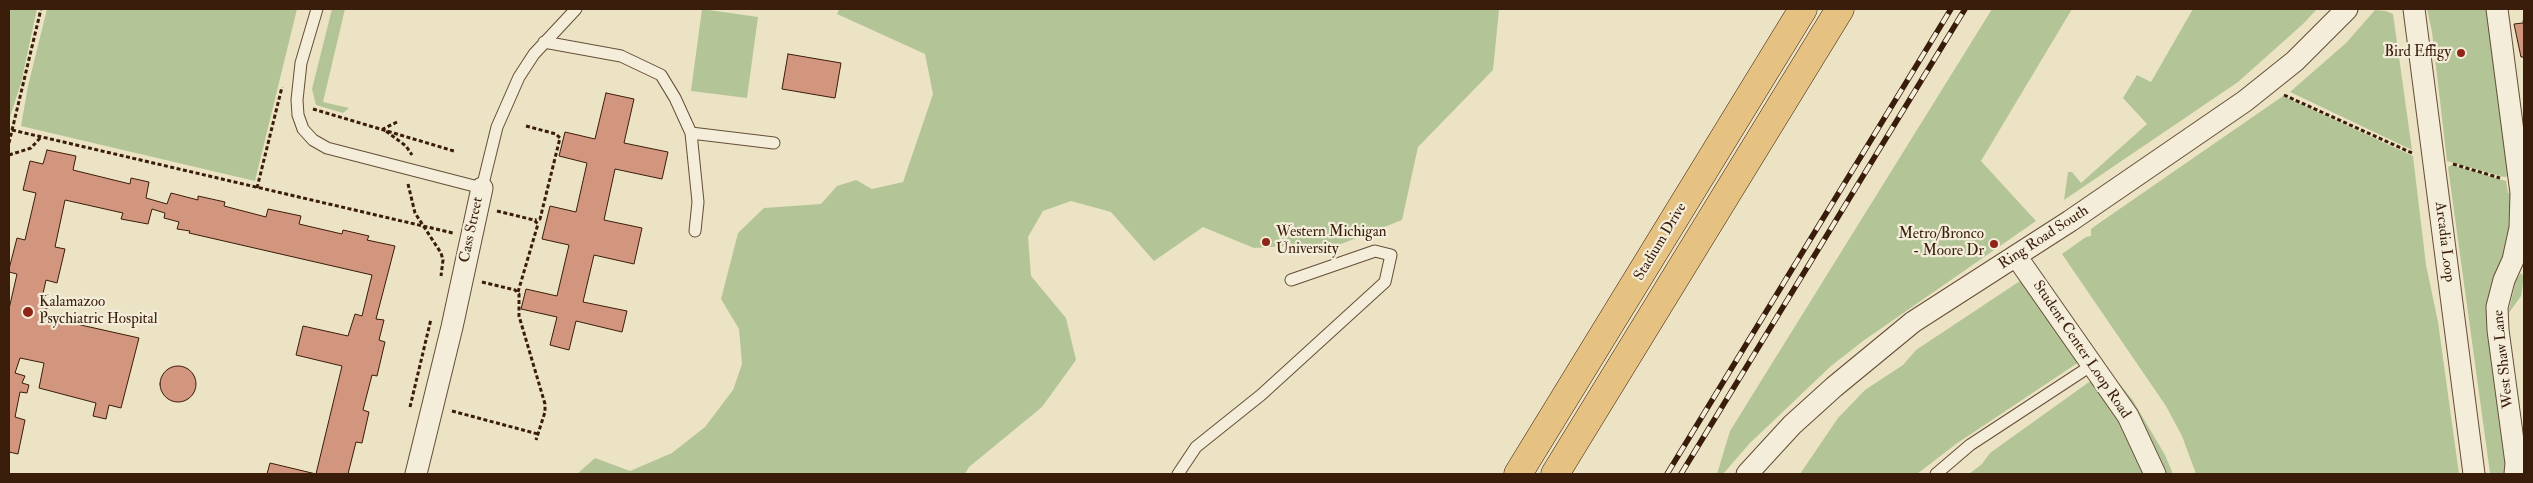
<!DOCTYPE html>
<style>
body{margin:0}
#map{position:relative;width:2533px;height:483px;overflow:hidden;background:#ece3c4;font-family:"IM FELL Double Pica",serif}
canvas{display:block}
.frame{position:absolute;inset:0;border:10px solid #391c09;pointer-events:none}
</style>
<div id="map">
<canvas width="2533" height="483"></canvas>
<div class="frame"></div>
</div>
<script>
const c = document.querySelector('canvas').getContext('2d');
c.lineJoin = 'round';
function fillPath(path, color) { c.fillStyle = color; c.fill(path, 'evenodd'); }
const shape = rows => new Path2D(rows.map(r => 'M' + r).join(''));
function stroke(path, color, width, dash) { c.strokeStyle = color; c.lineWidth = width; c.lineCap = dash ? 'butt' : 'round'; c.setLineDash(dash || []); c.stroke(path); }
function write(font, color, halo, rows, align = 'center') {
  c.font = font + ' "IM FELL Double Pica",serif'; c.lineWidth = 4.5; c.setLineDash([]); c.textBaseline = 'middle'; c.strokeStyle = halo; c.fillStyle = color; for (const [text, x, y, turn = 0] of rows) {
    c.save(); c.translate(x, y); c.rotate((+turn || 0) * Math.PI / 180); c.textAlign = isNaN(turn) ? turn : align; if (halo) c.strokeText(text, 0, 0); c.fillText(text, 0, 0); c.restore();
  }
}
const green = shape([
 [9,9,37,9,21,83,10,117],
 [47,9,297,9,255,181,21,126,28,86],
 [332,9,345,9,323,102,349,108,343,113,316,105,312,89],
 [702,9,758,17,747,98,691,91],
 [839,9,1498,9,1499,10,1493,70,1418,147,1402,220,1313,255,1286,246,1254,248,1203,227,1154,261,1111,212,1071,201,1043,211,1028,237,1031,276,1066,318,1076,360,1042,407,969,467,965,474,577,474,595,458,630,471,672,453,705,427,733,390,742,364,739,329,721,299,738,233,764,208,821,204,837,186,856,180,872,189,903,182,933,94,925,54,837,14],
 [1992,9,2072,9,1981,161,2036,221,1863,341,1831,366,1750,443,1723,474,1717,474,1730,431],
 [2193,9,2317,9,2303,24,2238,82,2064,200,2068,172,2072,172,2081,183,2147,124,2123,98,2137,75,2151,82],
 [2427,9,2486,9,2510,176,2504,177,2447,161,2432,32],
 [2375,10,2386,11,2393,14,2412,150,2290,92,2346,43],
 [2283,96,2413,156,2426,265,2438,322,2459,474,2196,474,2182,436,2166,406,2062,254,2086,237,2091,236,2091,229,2095,226],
 [2452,165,2506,181,2508,193,2513,192,2515,209,2507,250,2509,474,2490,473,2448,167],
 [2038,269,2094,352,1956,444,1917,474,1800,474,1838,418,1865,390,1903,365,1916,350],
 [2521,273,2524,277,2521,296,2508,314,2516,280],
 [2111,374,2132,399,2165,455,2173,474,1969,474,1982,464,1990,453,2096,377]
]);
const building = shape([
 [2524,15,2524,57,2521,57,2514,24,2523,23,2524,15],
 [788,54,841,63,835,98,782,89,788,54],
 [606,93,634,99,624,143,668,152,662,179,615,169,604,220,642,228,634,264,594,255,583,302,627,311,622,332,576,321,569,350,550,345,557,317,521,309,526,289,557,296,569,245,542,239,550,206,576,212,587,163,559,156,565,132,595,139,606,93],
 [47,150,76,156,73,170,130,184,131,178,149,182,146,198,167,204,171,193,198,200,198,196,225,202,224,206,266,217,268,209,301,216,299,224,342,234,343,230,369,236,367,240,395,246,376,319,384,320,379,340,385,342,377,376,372,375,365,402,363,410,369,412,362,443,356,442,348,474,267,474,270,463,316,474,342,366,296,355,303,326,348,336,355,314,362,316,372,275,189,233,190,231,177,229,179,222,164,218,165,213,152,209,148,224,121,219,123,213,114,211,65,200,55,247,65,249,57,283,46,280,40,307,47,308,45,317,139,338,121,408,109,405,106,419,93,416,96,403,39,388,44,363,20,358,15,373,25,376,22,383,29,385,27,393,20,392,15,417,25,420,18,454,9,452,9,309,17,274,9,272,9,269,17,238,25,240,36,193,23,190,30,161,43,164,47,150],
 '160 384a18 18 0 1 1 36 0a18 18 0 1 1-36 0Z'
]);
const path = shape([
 [2284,95,2412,153],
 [313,109,454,151],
 [397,122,383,129,406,146,412,155],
 [526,126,556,134,560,138,540,219,535,220],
 [12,130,453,233],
 [9,143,41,9],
 [9,155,31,148,41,137],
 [2453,164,2500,178],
 [408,184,415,213,441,253,443,260,441,276],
 [257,188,282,87],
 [497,211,534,220,538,224,518,292],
 [482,282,515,290,519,294,519,316,545,404,545,412,536,440],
 [410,407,431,319],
 [452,411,538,434]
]);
const service = shape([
 [317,9,301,63,297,100,298,115,303,129,313,140,327,148,482,188,497,127,519,77,534,54,576,9],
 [544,42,621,56,661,75,675,98,691,133,698,202,695,231],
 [691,133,774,143],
 [1178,474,1196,447,1261,395,1385,282,1391,255,1375,251,1291,280],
 [1936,474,1970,445,2089,367,2092,362]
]);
const minor = shape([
 [2414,9,2474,474],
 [2497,9,2521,193,2520,228,2513,260,2504,280,2497,307,2498,330,2516,463,2515,474],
 [2016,256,2128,416,2155,474],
 [416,474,452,327,482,188],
 [1747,474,1792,425,1834,387,1913,322,2070,221,2245,101,2295,61,2347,9]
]);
const primary = shape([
 [1518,474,1803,9],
 [1555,474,1840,9]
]);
const rail = shape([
 [1667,474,1951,9],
 [1681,474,1965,9]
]);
const markers = [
 [2461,53,5,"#8f2418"],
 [1266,242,5,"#8f2418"],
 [1994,244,5,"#8f2418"],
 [28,312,6,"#8f2418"]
];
const poiNames = [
 ["Bird Effigy",2451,53],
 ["Western Michigan",1276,233,"left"],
 ["University",1276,250,"left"],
 ["Metro/Bronco",1984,235],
 ["- Moore Dr",1984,252],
 ["Kalamazoo",39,303,"left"],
 ["Psychiatric Hospital",39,320,"left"]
];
const streetNames = [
 ["Cass Street",472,230,-78],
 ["Ring Road South",2044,238,-33],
 ["Stadium Drive",1661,242,-59],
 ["Arcadia Loop",2444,242,83],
 ["Student Center Loop Road",2081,350,56],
 ["West Shaw Lane",2504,359,-96]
];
fillPath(green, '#b3c597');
fillPath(building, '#d2967f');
stroke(building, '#391c09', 1);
stroke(service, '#664e38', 13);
stroke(minor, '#664e38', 23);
stroke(primary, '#391c09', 29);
stroke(path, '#391c09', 3, [4, 2.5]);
stroke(service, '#f3edd9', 11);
stroke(minor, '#f3edd9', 21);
stroke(primary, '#e6c282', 28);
stroke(rail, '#391c09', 5.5);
stroke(rail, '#f3edd9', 4, [11]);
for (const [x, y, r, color] of markers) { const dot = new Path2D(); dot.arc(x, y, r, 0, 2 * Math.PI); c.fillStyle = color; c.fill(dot); stroke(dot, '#f3edd9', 2); }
write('15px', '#391c09', '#f3edd9', poiNames, 'right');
write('15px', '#391c09', '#f3edd9', streetNames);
</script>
